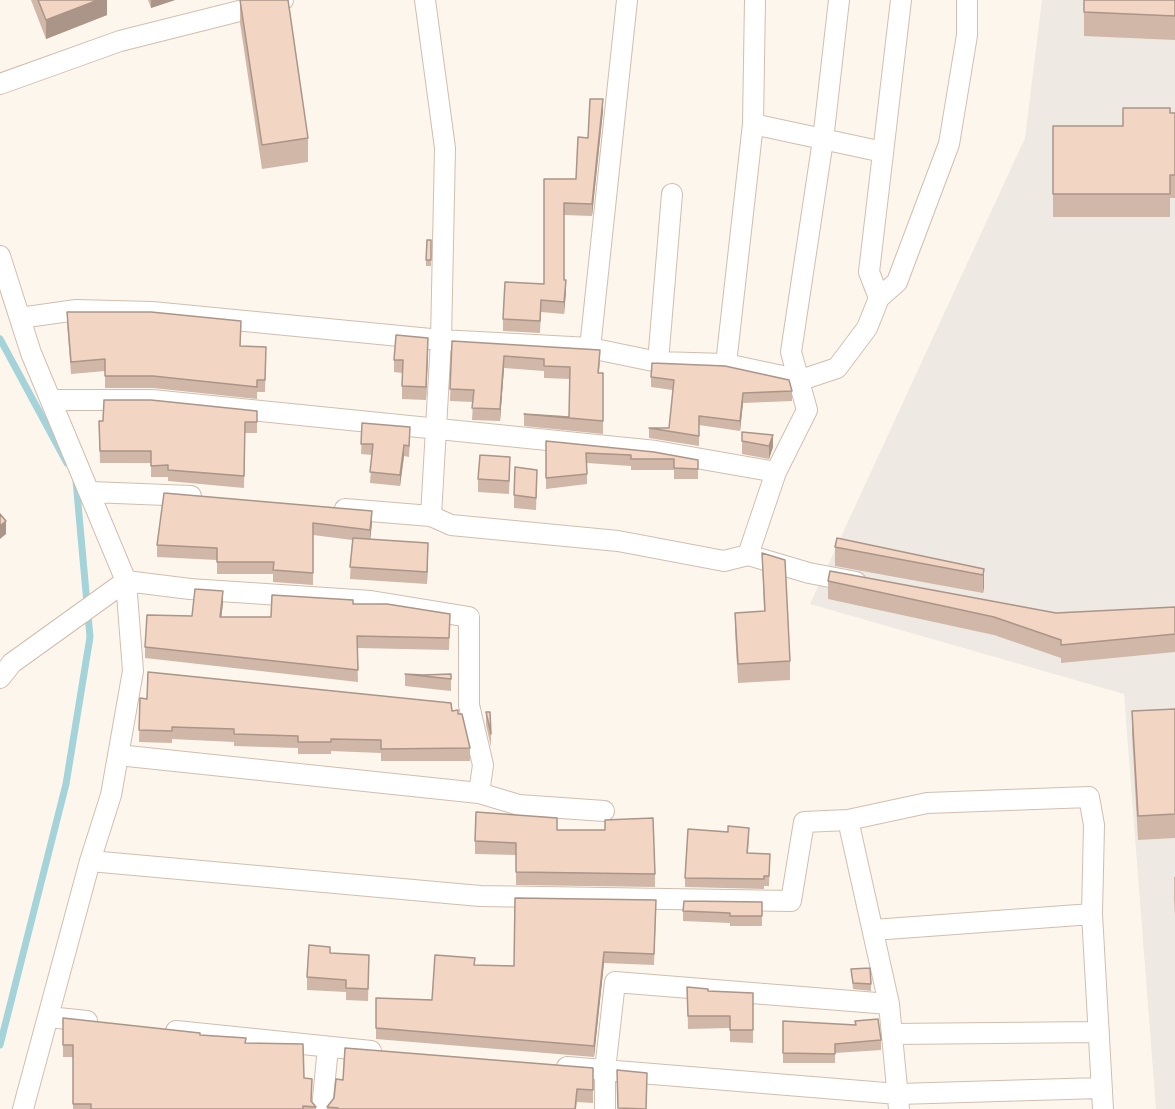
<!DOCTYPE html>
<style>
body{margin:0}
canvas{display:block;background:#fdf6ec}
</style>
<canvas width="1175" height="1109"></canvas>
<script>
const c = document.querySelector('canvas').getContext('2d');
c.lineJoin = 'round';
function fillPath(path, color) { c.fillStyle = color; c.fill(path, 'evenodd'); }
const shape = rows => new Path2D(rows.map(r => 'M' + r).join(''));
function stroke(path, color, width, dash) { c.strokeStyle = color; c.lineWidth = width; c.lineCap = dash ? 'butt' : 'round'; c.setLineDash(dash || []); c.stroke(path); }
const industrial = shape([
 [1042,0,1175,0,1175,1109,1156,1109,1124,694,810,604,1025,138]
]);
const stream = shape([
 [0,339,67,463],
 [0,1045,66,784,90,637,76,481]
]);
const street = shape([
 [425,0,445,148,441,340,431,516],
 [0,84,120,41,283,0],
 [753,124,883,152],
 [0,256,31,353,126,581,133,671,111,795,90,861,23,1109],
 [879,298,869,272,901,0],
 [20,318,76,310,152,312,441,340,590,348,658,362,726,364,801,380,837,368,867,328,879,298,897,282,949,144,967,35,967,0],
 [590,348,627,0],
 [658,362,672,194],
 [726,364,753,124,755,0],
 [51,400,152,400,656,451,776,472],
 [91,492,191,496],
 [345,509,431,516,451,525,618,541,724,561,748,555,809,573,856,582],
 [748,555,776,472,807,410,791,352,823,140,839,0],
 [0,678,12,663,126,581,190,589,371,601,469,617,469,705,483,765,479,793],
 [118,755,479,793,519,805,604,811],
 [848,820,927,803,1089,797,1094,825,1092,914,1103,1109],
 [90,861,480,896,791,901,804,822,848,820,889,1004,899,1109],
 [873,930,1092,914],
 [48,1017,87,1021],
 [176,1031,371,1051],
 [892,1034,1099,1032],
 [567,1067,898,1094,1100,1088],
 [322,1109,328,1047],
 [605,1109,605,1070,615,982,889,1004]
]);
const wall = shape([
 [31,0,107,0,107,15,46,39],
 [148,0,175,0,151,8],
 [240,0,308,138,308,162,262,169,240,23],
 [1175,0,1175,40,1084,36,1084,12],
 [603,111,592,216,564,215,564,280,566,292,564,314,541,312,540,333,503,331,503,319,544,284,544,179,576,179,588,138],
 [1170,113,1175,113,1175,198,1170,198,1170,217,1053,217,1053,126,1123,126],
 [431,240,431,266,426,266,426,260],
 [67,312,240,346,266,359,265,392,257,392,257,399,153,388,105,388,105,371,71,374,67,323],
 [452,341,600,362,599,373,603,373,603,434,524,426,524,414,569,417,570,379,544,378,544,371,504,368,500,421,472,420,473,402,450,401],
 [428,351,426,400,402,399,402,373,394,372,394,360],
 [651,377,792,391,792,401,743,403,740,431,699,425,699,446,649,438,649,428,669,428,673,390,651,387],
 [257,411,257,433,245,433,244,488,168,481,168,477,151,477,151,463,100,463,99,421],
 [362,423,410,438,409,457,404,456,400,486,370,483,372,455,361,454],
 [546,441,698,460,698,479,674,479,674,470,631,470,631,466,587,463,587,484,546,489],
 [742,441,773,447,769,459,742,454],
 [510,469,509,494,478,492,478,479],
 [537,482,536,510,514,508,514,495],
 [164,493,372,523,370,539,428,555,427,584,350,579,352,540,313,535,313,585,273,582,273,574,217,574,217,560,157,557,157,545],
 [835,547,984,569,984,587,983,593,835,566],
 [762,553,790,661,790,680,738,683,735,631,735,613,764,611],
 [828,581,1056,613,1175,607,1175,652,1061,663,1061,658,994,635,828,599],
 [223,603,221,617,271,617,353,604,450,614,449,650,357,648,358,682,145,658,145,647,192,616],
 [405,674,423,675,451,674,451,691,405,686],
 [140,698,452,711,458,714,470,748,470,761,381,761,381,753,331,751,331,754,298,754,298,748,234,746,234,742,172,739,172,743,139,742],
 [1175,709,1175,838,1138,840,1132,735,1132,711],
 [486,712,491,734,491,747,486,725],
 [557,830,655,874,655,887,516,885,516,855,475,854,475,841],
 [749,837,748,853,770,854,769,886,764,886,764,889,685,887,685,878],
 [1174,877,1175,877,1175,916,1174,899],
 [656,911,654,965,604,963,594,1057,376,1039,376,998,432,1000,475,965,514,966],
 [683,911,762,913,762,926,730,926,730,923,683,921],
 [330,953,369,968,368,1001,346,1000,346,992,307,990,307,977],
 [851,969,871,984,871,991,853,989],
 [687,987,708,991,753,993,753,1043,730,1042,730,1028,688,1029],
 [63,1018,200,1035,246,1043,304,1078,311,1101,316,1107,316,1109,73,1109,73,1057,63,1057],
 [783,1021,881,1040,881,1050,835,1053,835,1063,783,1063],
 [593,1068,593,1103,577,1102,576,1109,327,1109,327,1107,334,1098,343,1080]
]);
const shadedWall = shape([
 [98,0,107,0,107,15,46,39,46,20],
 [151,0,175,0,151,8],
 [603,99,603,111,592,216,592,204],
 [566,280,566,292,564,314,564,302],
 [428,338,428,351,426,400,426,387],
 [504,356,504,368,500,421,500,409],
 [743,393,743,403,740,431,740,421],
 [773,435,773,447,769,459,769,446],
 [404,445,404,456,400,486,400,475],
 [372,511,372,523,370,542,370,530],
 [6,521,6,534,0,539,0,526],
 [428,543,428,555,427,584,427,572],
 [984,569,984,587,983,593,983,575],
 [223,591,223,603,220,629,220,617],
 [604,952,604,963,594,1057,594,1046]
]);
const building = shape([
 [38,0,98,0,46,20,38,0],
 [240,0,288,0,308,138,262,145,240,0],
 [1084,0,1175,0,1175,16,1084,12,1084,0],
 [590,99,603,99,592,204,564,203,564,280,566,280,564,302,541,300,540,321,503,319,505,282,544,284,544,179,576,179,578,137,588,138,590,99],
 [1123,108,1170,108,1170,113,1175,113,1175,175,1170,175,1170,194,1053,194,1053,126,1123,126,1123,108],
 [427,240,431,240,431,260,426,260,427,240],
 [67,312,151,312,241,321,240,346,266,347,265,380,257,380,257,387,153,376,105,376,105,359,71,362,67,312],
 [396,335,428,338,426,387,402,386,403,360,394,360,396,335],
 [452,341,600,350,598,373,603,373,603,421,524,414,569,417,570,367,544,366,544,359,504,356,500,409,472,408,474,390,450,389,452,341],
 [652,363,725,366,789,380,792,391,743,393,740,421,699,416,699,436,649,428,669,428,674,380,651,377,652,363],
 [104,400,151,400,257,411,257,422,245,422,244,476,168,470,168,465,151,466,151,451,100,451,99,421,103,421,104,400],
 [362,423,410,427,409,446,404,445,400,475,370,472,373,444,361,444,362,423],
 [742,432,773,435,769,446,742,441,742,432],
 [546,441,654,452,698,460,698,469,674,468,674,459,631,459,631,455,586,453,587,474,546,478,546,441],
 [480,455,510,457,509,481,478,479,480,455],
 [515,467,537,470,536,498,514,495,515,467],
 [164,493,372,511,370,530,313,523,313,573,273,570,274,562,217,562,217,548,157,545,164,493],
 [0,514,6,521,0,526,0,514],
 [353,538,428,543,427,572,350,567,353,538],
 [837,538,984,569,983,575,835,547,837,538],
 [762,553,785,560,790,661,738,664,735,613,765,611,762,553],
 [830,571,1056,613,1175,607,1175,634,1061,645,1061,640,994,617,828,581,830,571],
 [195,589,223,591,220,617,271,617,272,595,353,600,353,604,387,604,450,614,449,638,357,636,358,670,145,647,147,615,192,616,195,589],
 [148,672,451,703,452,711,458,710,458,714,462,714,470,748,381,749,381,740,331,739,331,742,298,742,298,736,234,734,234,729,172,727,172,731,139,730,140,698,147,699,148,672],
 [405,674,423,675,451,674,451,679,405,674],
 [1175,709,1175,814,1138,816,1132,711,1175,709],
 [486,712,490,712,491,734,486,712],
 [476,812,557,818,557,830,605,830,605,820,653,818,655,874,516,872,516,843,475,841,476,812],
 [728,826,749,828,747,853,770,854,769,876,764,876,764,879,685,878,688,829,728,832,728,826],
 [515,898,656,900,654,954,604,952,594,1046,376,1028,376,998,432,1000,435,955,475,958,474,965,514,966,515,898],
 [684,901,762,902,762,916,730,916,730,913,683,911,684,901],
 [309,945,330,947,330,953,369,955,368,989,346,988,346,980,307,977,309,945],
 [870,968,871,984,853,983,851,969,870,968],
 [687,987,708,989,708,991,753,993,753,1030,730,1030,730,1016,688,1016,687,987],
 [63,1018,200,1033,200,1035,246,1038,245,1043,303,1044,304,1078,312,1079,311,1101,316,1107,303,1106,303,1109,91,1109,91,1104,73,1104,73,1045,63,1045,63,1018],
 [878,1019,881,1040,835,1044,835,1054,783,1053,783,1021,856,1025,855,1021,878,1019],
 [345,1048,593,1068,593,1090,577,1089,575,1109,338,1109,338,1108,327,1107,334,1098,336,1079,343,1080,345,1048],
 [617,1070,647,1073,646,1109,618,1108,617,1070]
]);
fillPath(industrial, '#efe9e4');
stroke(stream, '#a5d3da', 7);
stroke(street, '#d1beb0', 22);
stroke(street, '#fff', 20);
fillPath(wall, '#d1b7a8');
fillPath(shadedWall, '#aa9588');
fillPath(building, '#f3d5c3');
stroke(building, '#aa9588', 1.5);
</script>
